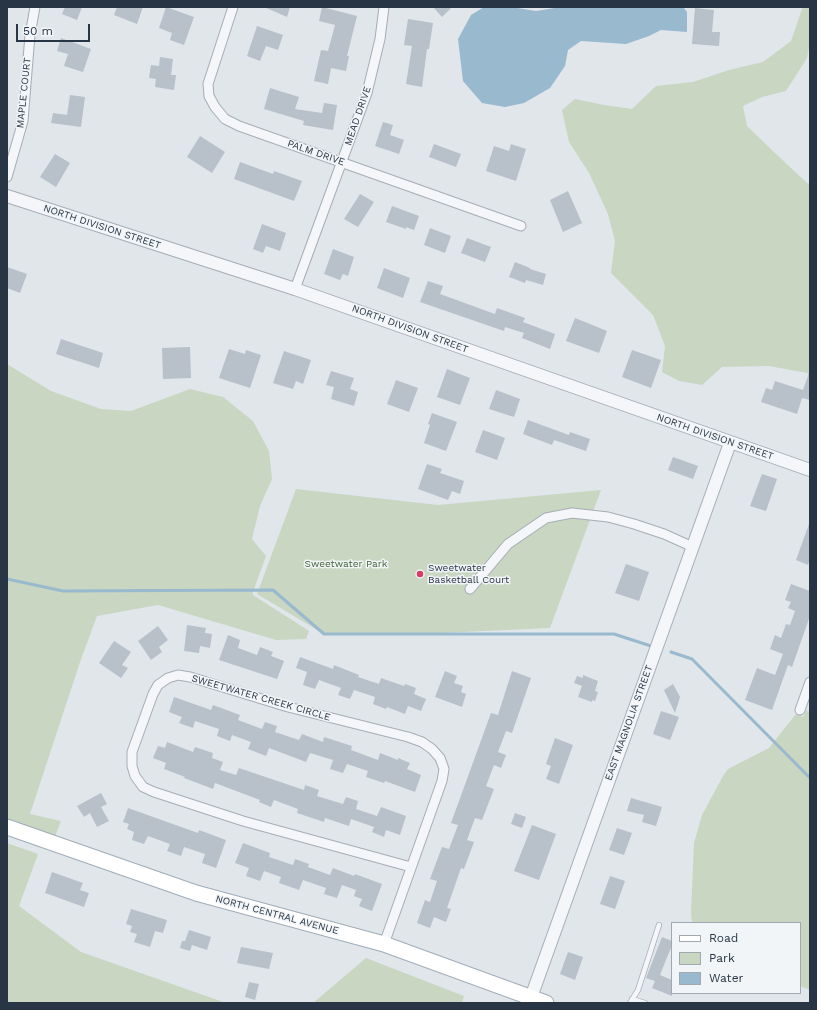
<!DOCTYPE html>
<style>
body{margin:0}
#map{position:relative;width:817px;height:1010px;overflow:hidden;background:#e1e6eb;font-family:"Work Sans",sans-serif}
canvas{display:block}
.frame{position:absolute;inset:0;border:8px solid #283544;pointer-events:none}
.legend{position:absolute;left:671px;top:922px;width:130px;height:72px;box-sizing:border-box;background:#f1f5f8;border:1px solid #a1a8b0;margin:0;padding:5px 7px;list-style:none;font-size:12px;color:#283544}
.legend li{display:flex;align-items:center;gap:8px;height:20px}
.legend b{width:20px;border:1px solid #a1a8b0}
.scale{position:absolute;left:16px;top:24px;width:74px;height:18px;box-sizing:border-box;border:2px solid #283544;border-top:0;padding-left:5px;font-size:12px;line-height:14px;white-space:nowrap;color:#283544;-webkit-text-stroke:3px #f1f5f8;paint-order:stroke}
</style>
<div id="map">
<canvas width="817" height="1010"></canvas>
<div class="frame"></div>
<ul class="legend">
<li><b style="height:5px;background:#fff"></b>Road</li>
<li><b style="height:11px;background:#c9d6c2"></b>Park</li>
<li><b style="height:11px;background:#99b9ce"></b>Water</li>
</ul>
<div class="scale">50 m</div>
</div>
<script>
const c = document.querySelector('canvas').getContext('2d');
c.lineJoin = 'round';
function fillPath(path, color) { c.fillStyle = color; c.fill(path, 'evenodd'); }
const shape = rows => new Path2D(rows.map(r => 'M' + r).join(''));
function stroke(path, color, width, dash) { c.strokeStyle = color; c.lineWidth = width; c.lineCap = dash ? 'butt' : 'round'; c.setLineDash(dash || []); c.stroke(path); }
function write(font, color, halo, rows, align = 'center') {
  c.font = font + ' "Work Sans",sans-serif'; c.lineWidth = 3; c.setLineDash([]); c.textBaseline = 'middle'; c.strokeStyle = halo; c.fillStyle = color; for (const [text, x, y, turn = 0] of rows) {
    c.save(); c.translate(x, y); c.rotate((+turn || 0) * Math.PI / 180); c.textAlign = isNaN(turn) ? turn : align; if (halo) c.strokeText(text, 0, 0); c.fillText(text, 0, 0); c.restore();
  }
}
const green = shape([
 [802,7,810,7,810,42,807,58,786,91,762,97,743,106,747,126,775,153,807,183,810,184,810,377,807,373,769,366,722,367,702,385,679,381,662,372,665,346,653,315,611,273,615,241,608,214,589,173,569,142,562,110,575,99,604,105,632,109,656,86,693,82,729,70,763,62,791,41,802,9],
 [7,364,51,391,101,409,131,411,190,389,223,397,253,421,269,451,272,479,260,506,252,539,266,556,253,592,253,595,309,631,306,639,276,640,158,605,97,616,80,662,30,814,61,821,54,839,7,822],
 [296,489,438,505,601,490,550,628,419,634,324,634,257,594],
 [806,710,810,712,810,990,800,986,800,923,692,923,691,913,694,843,702,815,723,776,728,769,769,748,796,714,803,717],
 [7,843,38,854,19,906,81,952,226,1003,7,1003],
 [366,958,464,996,462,1003,313,1003]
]);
const water = shape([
 [484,7,511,7,536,11,561,7,683,7,687,12,687,32,661,30,649,36,626,44,581,41,568,50,565,66,550,88,524,103,505,107,482,103,463,81,458,39,471,15]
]);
const stream = shape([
 [7,579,63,591,273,590,324,634,614,634,654,647],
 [671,652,692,659,810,778]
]);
const building = shape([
 [65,7,82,7,77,20,62,14],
 [117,7,143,7,137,24,114,15],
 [166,7,194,17,184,45,170,40,172,33,159,28],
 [264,7,290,7,287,17],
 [322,7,357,16,347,56,349,56,346,71,331,68,328,84,314,81,321,50,328,51,335,25,319,21],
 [433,7,452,7,442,17],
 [695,8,714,10,712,32,720,32,719,46,692,44],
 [408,19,433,23,429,49,427,49,422,87,406,84,412,46,404,45],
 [257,26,283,35,278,50,266,46,260,61,247,56],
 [61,38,91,49,83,72,64,66,68,54,57,51],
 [160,57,173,59,171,75,176,75,174,90,155,87,156,79,149,78,151,65,159,66],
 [270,88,299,97,295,109,322,113,324,103,337,105,333,130,303,125,304,121,264,109],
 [70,95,85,97,81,127,51,123,53,113,67,115],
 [383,122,393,125,390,135,404,140,399,154,375,146],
 [200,136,225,152,212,173,187,157],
 [434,144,461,154,456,167,429,157],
 [511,144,526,149,516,181,486,171,494,146,509,151],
 [55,154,70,163,56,187,40,177],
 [240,162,273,174,274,171,302,181,294,201,234,179],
 [568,191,582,223,563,232,550,200],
 [360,194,374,202,358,227,344,219],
 [392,206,419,216,414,230,406,227,406,229,386,222],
 [262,224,286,233,280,251,266,246,263,253,253,249],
 [430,228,451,236,445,253,424,245],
 [467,238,491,247,485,262,461,253],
 [333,249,354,257,348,276,343,274,340,280,324,274],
 [515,262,530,268,530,269,546,274,543,285,526,280,525,283,509,277],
 [7,267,27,274,20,293,7,288],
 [384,268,410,278,403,298,377,288],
 [428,281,443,286,440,294,495,314,497,308,525,318,523,322,555,334,550,349,522,338,524,333,505,327,504,331,420,302],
 [575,318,607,331,599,353,566,341],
 [61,339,103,353,99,368,56,354],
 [190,347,191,378,163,379,162,348],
 [229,349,245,354,246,350,261,355,250,388,219,378],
 [632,350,661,360,651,388,622,377],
 [284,351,311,360,303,384,296,381,293,389,273,383],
 [447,369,470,378,460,405,437,397],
 [331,371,354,378,350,389,358,392,354,406,331,399,334,387,326,385],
 [809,373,810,373,810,400,802,398,797,414,761,402,766,388,772,390,775,381,803,390],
 [396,380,418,388,409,412,387,404],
 [496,390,520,399,514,417,489,409],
 [432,413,457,422,446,451,424,443,430,425,428,424],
 [528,420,569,435,570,432,590,439,586,451,554,440,552,445,523,434],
 [483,430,505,438,497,460,475,452],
 [673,457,698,466,693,479,668,470],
 [427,464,442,469,440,473,464,481,460,494,452,491,448,500,418,489],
 [762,474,777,479,766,511,750,506],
 [809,524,810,558,808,565,796,560],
 [626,564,649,572,639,601,615,593],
 [791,584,810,591,810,616,792,667,788,665,772,710,745,700,757,668,775,675,783,654,770,649,775,635,781,638,786,624,790,625,795,611,788,608,791,602,785,600],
 [187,625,206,628,205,633,212,634,210,648,200,646,199,653,184,651],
 [158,626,168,640,159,647,162,652,151,660,138,641],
 [228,635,240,640,238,648,257,655,260,647,273,652,271,656,284,661,277,679,219,660],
 [114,641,131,652,122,665,128,668,121,678,99,663],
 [300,657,333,669,334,665,359,675,358,677,379,684,381,678,404,686,405,684,416,688,414,694,426,699,421,711,408,706,405,714,387,707,386,709,373,704,375,697,354,690,350,699,338,695,341,688,319,680,315,689,303,685,307,672,296,668],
 [445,671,457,676,454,683,463,686,461,692,466,694,462,707,435,697],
 [512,671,531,678,512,733,506,731,498,752,506,755,501,768,494,765,486,786,494,789,482,820,475,818,467,840,474,842,464,869,461,868,447,908,451,909,446,922,434,917,430,928,417,923,425,900,430,902,437,881,430,879,442,847,449,849,458,825,451,823,491,713,498,715],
 [583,675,598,681,595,691,598,692,595,701,592,700,592,702,578,697,582,686,574,683,577,676,583,678],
 [673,684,680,697,675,713,664,690],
 [174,697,211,710,213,705,240,715,238,720,262,729,265,722,277,726,275,732,299,740,302,734,323,742,324,737,352,746,351,750,378,760,380,753,398,760,398,758,410,763,407,769,421,775,415,792,385,781,384,783,366,777,368,771,347,764,343,773,330,769,333,760,310,753,306,762,269,748,266,756,248,749,251,742,232,735,230,741,217,736,219,729,195,721,193,728,179,723,182,717,169,712],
 [661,711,679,717,670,740,653,734],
 [555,738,573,745,559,784,546,779,551,766,546,764],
 [167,742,193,752,195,747,213,753,212,758,223,762,220,770,236,775,239,768,304,790,305,785,319,790,317,796,343,804,346,797,358,801,356,809,377,816,381,807,406,816,400,835,386,830,384,837,372,832,374,827,351,819,349,826,325,818,324,822,297,813,298,809,274,800,271,807,259,802,260,800,215,783,213,789,184,778,185,777,164,769,166,763,153,758,158,746,165,748],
 [101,793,107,804,101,807,109,821,97,827,90,813,84,817,77,806],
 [631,798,662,807,656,826,642,822,644,815,627,811],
 [128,808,198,833,199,830,226,840,216,868,202,863,205,854,184,847,181,856,167,851,170,844,148,836,144,844,132,840,134,832,127,829,129,824,123,822],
 [515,813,526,817,522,828,511,824],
 [532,825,556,834,539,880,514,871],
 [617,828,632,833,624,855,609,850],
 [243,843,270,853,269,857,293,865,295,859,309,864,308,867,330,875,333,868,354,876,355,874,382,884,372,911,359,906,362,899,354,896,356,890,342,885,337,898,324,894,326,888,303,880,299,890,279,883,281,877,264,871,260,881,246,876,249,868,235,863],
 [52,872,83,883,80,890,89,893,84,907,45,893],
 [610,876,625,881,615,909,600,904],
 [131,909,167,920,163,933,155,931,150,947,134,942,137,934,130,932,132,926,126,924],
 [189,930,211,937,207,950,192,945,190,951,180,948,182,941,185,941],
 [662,937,672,941,672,945,660,975,672,980,672,996,652,988,655,981,646,978],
 [241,947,273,953,269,969,237,963],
 [568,952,583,957,575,980,560,974],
 [249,982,259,984,255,1000,245,997]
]);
const service = shape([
 [632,999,645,1003],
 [630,1003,638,990,659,925]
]);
const minor = shape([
 [233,7,208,84,209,96,215,107,225,119,239,126,521,226],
 [7,177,23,121,30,35,35,7],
 [295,289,367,93,380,39,384,7],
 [470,589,508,544,546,518,572,513,608,517,634,524,664,534,693,547],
 [800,710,810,682],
 [384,944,442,781,444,769,440,758,432,749,422,742,408,737,288,707,190,677,178,675,168,678,158,685,153,694,132,752,132,766,135,776,143,787,154,792,243,821,411,867]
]);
const tertiary = shape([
 [7,196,295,289,810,470],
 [529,1003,730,443]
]);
const primary = shape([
 [7,827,196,893,384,944,546,1003]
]);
const markers = [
 [420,574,4,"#d93d66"]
];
const streetNames = [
 ["MAPLE COURT",24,93,-84],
 ["MEAD DRIVE",358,116,-71],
 ["PALM DRIVE",316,153,19],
 ["NORTH DIVISION STREET",102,227,18],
 ["NORTH DIVISION STREET",410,329,20],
 ["NORTH DIVISION STREET",715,437,19],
 ["SWEETWATER CREEK CIRCLE",261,698,16],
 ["EAST MAGNOLIA STREET",629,723,-70],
 ["NORTH CENTRAL AVENUE",277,915,15]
];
const parkNames = [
 ["Sweetwater Park",346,564]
];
const poiNames = [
 ["Sweetwater",428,568],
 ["Basketball Court",428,580]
];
fillPath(green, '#c9d6c2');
fillPath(water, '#99b9ce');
stroke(stream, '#99b9ce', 3);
fillPath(building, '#b8c0c9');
stroke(service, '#a6adb6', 6);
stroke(minor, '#a6adb6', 11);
stroke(tertiary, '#a6adb6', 14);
stroke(primary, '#9facb8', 17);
stroke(service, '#f4f6f9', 4.5);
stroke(minor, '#f4f6f9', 9);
stroke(tertiary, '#f4f6f9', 12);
stroke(primary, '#fff', 15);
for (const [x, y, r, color] of markers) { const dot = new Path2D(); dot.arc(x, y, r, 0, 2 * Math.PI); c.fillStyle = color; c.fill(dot); stroke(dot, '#f1f5f8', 1.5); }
write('10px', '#283544', '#f1f5f8', streetNames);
write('10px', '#426134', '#f1f5f8', parkNames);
write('10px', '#283544', '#f1f5f8', poiNames, 'left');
</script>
